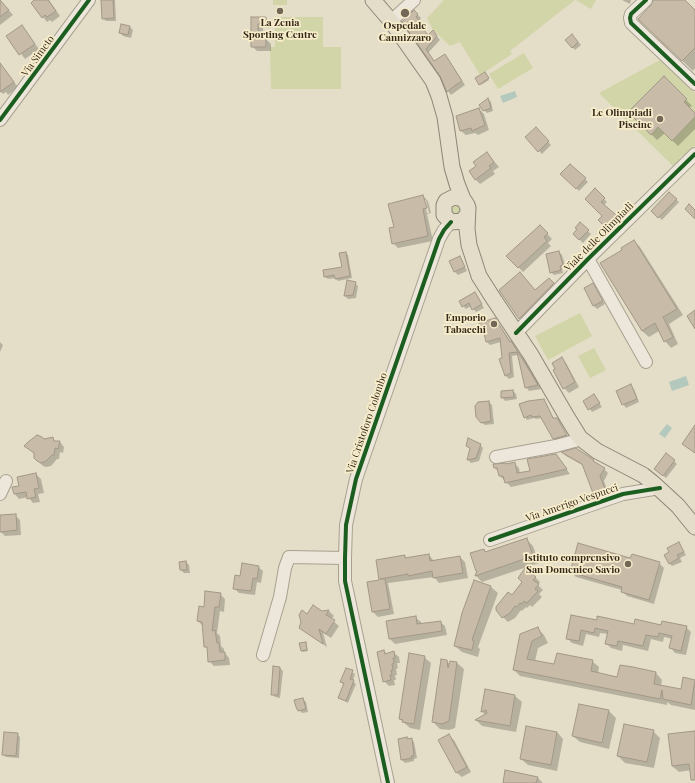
<!DOCTYPE html>
<style>
body{margin:0}
canvas{display:block;background:#e4ddc7}
</style>
<canvas width="695" height="783"></canvas>
<script>
const c = document.querySelector('canvas').getContext('2d');
c.lineJoin = 'round';
function fillPath(path, color) { c.fillStyle = color; c.fill(path, 'evenodd'); }
const shape = rows => new Path2D(rows.map(r => 'M' + r).join(''));
function stroke(path, color, width, dash) { c.strokeStyle = color; c.lineWidth = width; c.lineCap = dash ? 'butt' : 'round'; c.setLineDash(dash || []); c.stroke(path); }
function write(font, color, halo, rows, align = 'center') {
  c.font = font + ' "Playfair Display",serif'; c.lineWidth = 3.5; c.setLineDash([]); c.textBaseline = 'middle'; c.strokeStyle = halo; c.fillStyle = color; for (const [text, x, y, turn = 0] of rows) {
    c.save(); c.translate(x, y); c.rotate((+turn || 0) * Math.PI / 180); c.textAlign = isNaN(turn) ? turn : align; if (halo) c.strokeText(text, 0, 0); c.fillText(text, 0, 0); c.restore();
  }
}
const green = shape([
 [273,0,287,0,287,5,273,5],
 [444,0,575,0,510,51,512,54,480,75,460,42,450,46,433,30,427,18],
 [576,0,596,0,591,9],
 [275,17,323,17,323,47,341,47,341,89,271,89,270,47,275,47],
 [524,53,533,68,498,89,489,74],
 [660,60,695,93,695,146,685,155,683,155,679,159,680,161,674,167,599,93],
 [458,204,461,210,458,214,454,215,452,213,450,207,452,205],
 [580,313,592,336,548,360,535,336],
 [594,348,606,370,590,378,578,356]
]);
const water = shape([
 [515,91,517,97,503,103,500,96],
 [686,376,689,385,672,391,669,382],
 [667,424,672,428,665,438,659,434]
]);
const shadow = shape([
 [0,0,13,15,0,25],
 [35,0,49,0,60,16,52,22,50,20,47,22,43,17],
 [102,0,115,0,116,21,106,21,103,18],
 [622,0,631,0,630,4],
 [654,0,683,0,695,12,695,68,693,71,649,29],
 [414,11,421,18,419,21,422,24,421,26,428,36,436,35,440,40,428,53,435,62,448,59,465,85,451,95,448,91,441,75,404,22],
 [252,18,266,18,271,23,271,28,263,28,263,39,266,39,271,44,271,51,257,51,252,46],
 [22,27,39,49,25,59,8,36],
 [130,27,133,30,131,38,123,36,120,32],
 [572,35,581,45,575,50,566,40],
 [0,64,18,87,8,95,6,92,3,94,0,91],
 [486,74,489,80,481,85,480,84],
 [664,77,692,106,689,108,695,114,695,129,678,146,665,133,657,140,629,112],
 [488,99,491,102,493,111,487,113,484,110],
 [479,109,484,114,489,130,478,135,475,133,466,135,461,131],
 [536,129,551,145,542,154,526,137],
 [487,153,499,167,493,171,495,174,480,184,475,179,477,166],
 [571,165,588,182,579,191,562,174],
 [595,190,607,202,604,205,618,219,615,222,618,225,612,230,608,226,606,228,599,220,603,216],
 [669,193,679,202,662,220,652,211],
 [423,196,428,201,431,213,427,214,433,241,398,248,393,243],
 [424,200,426,200,429,213,427,213],
 [580,224,591,234,583,243,574,234],
 [540,226,552,239,548,243,551,246,523,272,508,256],
 [634,241,640,247,683,315,669,324,678,344,671,348,665,341,659,331,649,337,642,331,624,250],
 [559,252,562,255,566,268,562,269,563,273,554,275,551,272],
 [346,253,348,255,352,278,338,281,335,278,328,279,325,277,343,268],
 [459,257,462,261,467,271,458,275,455,272,451,262],
 [355,283,358,286,356,298,348,299,345,296],
 [553,284,557,288,524,322,500,291,535,291],
 [593,285,605,304,597,309,594,306,585,289],
 [475,293,484,308,476,312,471,306,466,309,463,306],
 [495,319,527,364,541,389,529,391,526,387,518,355,512,356,514,377,509,379,506,376,500,360,503,359,501,342,490,345,486,341,481,323],
 [0,342,3,345,0,352],
 [562,359,566,363,579,387,569,393,564,388],
 [631,386,634,389,639,402,626,408,623,404],
 [513,391,516,394,517,399,505,401,502,397],
 [594,395,602,407,592,412,584,401],
 [543,400,546,403,554,419,556,419,559,422,569,438,557,441,542,418,536,419,534,418,527,420,525,417],
 [489,402,492,405,494,424,485,425,481,422],
 [53,439,56,442,60,442,64,447,63,453,60,452,59,459,57,459,51,466,46,467,43,466,35,458,35,454,25,446],
 [467,445,480,445,483,448,479,461,471,463,468,460,471,449],
 [563,453,593,460,604,469,608,473,604,481,608,493,598,496,594,492,584,466,566,456],
 [560,460,570,474,511,487,500,476,499,472,495,468,514,463,519,468,520,474,531,471],
 [674,461,677,464,666,478,658,472],
 [36,474,41,479,44,493,38,494,40,502,33,503,28,497,19,499,15,494,20,487],
 [15,515,20,520,21,535,5,536,0,531,0,516],
 [526,539,533,546,539,563,482,582,476,576,484,550,487,553],
 [678,543,686,555,680,558,682,562,672,566,669,563,670,552],
 [429,555,434,561,460,557,465,562,468,578,439,583,434,577,388,583,394,614,378,617,373,612,380,580,377,561,404,556,407,559],
 [631,560,659,563,664,568,654,604,627,596,622,591,622,590,576,577,571,572],
 [180,562,186,562,189,565,190,573,184,573,181,570],
 [258,567,263,571,261,583,257,582,255,595,239,593,234,588,241,577],
 [535,577,540,582,538,585,543,590,539,594,542,597,532,607,530,605,527,608,526,607,522,611,521,610,515,618,508,622,503,617,512,596],
 [474,581,491,587,498,593,478,647,480,649,478,657,462,652,455,646],
 [220,594,225,599,224,612,220,611,217,633,220,636,221,646,224,649,224,652,229,658,230,665,214,666,209,661,208,649,205,646,203,626,198,621,205,608],
 [329,611,334,616,331,619,339,626,331,638,323,633,327,647,305,632,300,627,308,616],
 [572,616,597,621,635,625,686,627,691,632,686,655,675,653,671,648,672,639,664,637,663,642,651,639,648,651,623,645,622,651,611,648,606,643,608,634,600,633,599,637,586,634,583,646,572,643,567,638],
 [416,618,421,622,421,625,440,622,445,626,447,635,395,644,390,639,387,622],
 [537,628,544,635,548,643,538,648,535,661,555,666,592,661,599,667,598,674,618,678,656,673,662,680,661,686,681,690,684,679,695,681,695,710,671,705,667,702,667,705,520,676,514,670],
 [306,643,308,651,303,652,302,651],
 [384,651,387,654,394,653,399,657,400,663,397,663,398,668,396,669,397,675,395,675,396,680,394,680,395,685,389,686,384,681],
 [424,657,431,663,420,730,410,728,400,719],
 [447,661,450,665,457,663,464,669,455,728,449,730,440,729,433,722],
 [280,668,283,671,280,698,275,697,272,694],
 [346,669,355,674,353,681,356,684,348,703,339,698,344,685,341,682],
 [486,690,515,696,522,702,516,732,482,726,476,720,486,715,482,712],
 [303,699,306,702,308,712,302,713,296,707],
 [580,705,609,711,616,718,609,749,580,742,573,736],
 [653,731,660,738,654,768,625,763,618,756],
 [557,732,563,739,557,771,528,765,521,759],
 [695,732,695,780,692,777,691,770,679,772,672,766],
 [17,734,20,737,19,758,6,757,3,754],
 [449,736,454,740,471,772,462,777,457,773,440,741],
 [407,738,408,740,411,739,414,742,417,758,414,759,414,761,405,763,402,760],
 [537,777,543,783,504,783]
]);
const building = shape([
 [0,0,9,10,0,17,0,0],
 [34,0,48,0,56,11,47,17,45,15,42,18,31,3,34,0],
 [101,0,113,0,114,18,102,19,101,0],
 [653,0,685,0,695,10,695,48,682,61,638,19,651,5,653,0],
 [414,10,418,14,416,17,419,20,418,22,428,35,433,30,437,36,426,49,434,61,445,54,462,81,453,87,447,92,440,76,402,22,414,10],
 [251,17,266,17,266,24,258,24,258,38,266,38,266,47,251,47,251,17],
 [121,24,130,26,128,35,119,33,121,24],
 [22,25,35,44,19,55,6,36,22,25],
 [572,34,578,42,572,48,565,40,572,34],
 [0,63,14,82,0,92,0,63],
 [485,72,489,78,479,85,475,78,485,72],
 [664,76,687,99,684,102,695,113,695,117,672,141,658,127,651,135,628,112,664,76],
 [488,98,491,108,483,111,479,105,488,98],
 [479,108,485,125,472,131,471,128,460,131,456,116,479,108],
 [536,127,549,141,538,152,525,137,536,127],
 [487,152,494,162,489,166,491,168,475,180,469,171,476,166,473,162,487,152],
 [570,164,586,178,576,189,560,174,570,164],
 [595,188,605,198,601,202,616,215,613,218,616,221,609,228,604,224,603,225,598,220,602,216,585,199,595,188],
 [669,192,677,199,658,218,651,211,669,192],
 [423,195,427,208,423,209,428,236,392,244,389,228,394,227,388,204,423,195],
 [689,204,695,210,695,219,685,209,689,204],
 [580,222,589,230,579,240,573,234,577,229,575,228,580,222],
 [540,225,548,233,544,237,547,241,518,268,506,256,540,225],
 [634,240,677,309,663,317,673,337,664,342,655,323,642,331,600,263,622,250,621,248,634,240],
 [559,251,563,265,560,266,561,270,550,273,546,254,559,251],
 [346,252,350,276,335,279,334,275,324,277,323,270,342,267,339,253,346,252],
 [460,256,465,267,454,272,449,261,460,256],
 [520,272,535,290,549,278,554,283,519,319,499,290,520,272],
 [347,280,356,282,353,295,344,296,347,280],
 [593,283,603,301,593,306,584,288,593,283],
 [475,292,482,304,472,310,469,303,462,307,459,301,475,292],
 [695,310,695,329,687,316,695,310],
 [495,318,510,342,511,341,523,360,538,385,525,388,517,352,509,353,511,373,505,376,499,359,502,358,500,338,486,342,484,333,482,334,479,323,495,318],
 [562,357,575,382,563,389,553,370,555,369,552,363,562,357],
 [631,384,637,399,622,405,616,391,631,384],
 [513,390,514,397,501,398,501,391,513,390],
 [594,394,600,403,588,410,583,401,594,394],
 [544,399,553,418,557,418,567,435,553,439,540,416,532,417,531,415,524,418,519,404,528,401,544,399],
 [489,401,491,421,481,423,476,417,475,406,478,402,489,401],
 [695,425,695,453,682,444,695,425],
 [37,435,42,437,44,439,53,437,54,441,60,441,58,449,55,448,54,455,52,455,46,461,41,463,37,461,34,458,34,453,24,446,28,442,37,435],
 [468,438,481,444,476,458,467,460,470,448,466,446,468,438],
 [576,448,594,460,593,461,605,468,600,476,605,489,593,493,582,464,561,452,576,448],
 [666,453,675,460,663,476,654,469,666,453],
 [556,454,567,469,505,483,503,476,499,476,497,468,494,468,493,464,506,463,506,464,515,462,517,473,530,471,527,459,556,454],
 [36,473,39,488,34,489,36,497,27,499,26,492,14,494,12,487,19,486,17,477,36,473],
 [16,514,17,530,0,532,0,515,16,514],
 [527,538,533,556,475,576,477,571,476,571,470,553,484,549,485,552,527,538],
 [679,542,684,552,677,555,679,558,669,564,664,555,669,552,667,548,679,542],
 [578,543,630,558,632,554,660,562,649,600,621,592,622,587,570,572,578,543],
 [429,554,430,561,460,556,463,573,433,578,432,571,408,576,408,574,380,579,385,579,390,609,372,612,367,582,379,580,376,560,405,555,405,558,429,554],
 [186,561,187,570,180,570,179,562,186,561],
 [242,563,259,566,257,579,253,578,251,591,233,589,235,575,240,576,242,563],
 [525,568,536,577,533,580,539,584,535,589,538,591,527,603,524,601,522,604,520,603,517,607,515,606,510,613,502,618,496,610,496,607,508,592,512,595,522,582,518,578,525,568],
 [474,580,491,586,472,640,474,641,472,650,454,646,462,613,474,580],
 [205,591,221,593,219,607,215,607,212,631,215,630,217,643,219,643,220,652,225,652,225,660,208,662,207,647,204,647,202,622,197,621,199,606,204,607,205,591],
 [313,605,322,611,329,610,326,615,335,620,326,634,319,629,323,644,299,628,301,622,299,615,302,610,307,614,313,605],
 [571,615,597,620,597,616,634,624,635,619,661,625,662,621,687,626,681,651,669,648,672,636,659,633,658,637,646,635,643,646,618,641,617,646,605,644,608,631,595,628,594,633,581,630,579,641,566,639,571,615],
 [416,616,417,624,441,621,442,631,389,639,386,621,416,616],
 [538,627,542,636,532,641,527,659,554,664,557,653,593,660,591,671,617,677,620,665,633,667,656,672,654,684,681,689,683,677,695,680,691,705,663,699,662,690,660,699,513,670,520,634,538,627],
 [306,642,307,650,301,651,299,643,306,642],
 [384,650,385,654,394,651,395,658,393,658,394,663,392,664,393,670,391,670,392,675,390,675,391,680,383,682,377,652,384,650],
 [409,653,425,656,414,724,402,722,403,720,399,719,409,653],
 [441,659,447,660,448,668,450,661,457,662,449,721,442,724,432,722,441,659],
 [273,666,280,667,278,695,271,695,273,666],
 [346,668,353,670,350,679,354,680,346,701,338,698,344,683,340,682,346,668],
 [485,689,515,695,510,726,475,720,487,713,486,710,481,712,485,689],
 [303,698,306,709,298,711,296,707,294,700,303,698],
 [579,704,609,710,602,743,572,736,579,704],
 [624,724,654,730,647,762,617,756,624,724],
 [526,726,557,732,551,765,520,759,526,726],
 [695,731,695,780,691,780,689,764,672,766,668,734,695,731],
 [4,732,18,733,16,756,2,755,4,732],
 [449,734,467,767,456,773,438,740,449,734],
 [407,737,407,739,412,738,414,756,411,756,412,758,401,760,398,739,407,737],
 [505,770,538,777,536,783,503,783,505,770]
]);
const minor = shape([
 [646,0,631,14,630,18,631,23,695,84],
 [391,21,414,0],
 [0,120,89,0],
 [588,259,646,362],
 [516,333,588,259,695,154],
 [496,457,556,446,582,439],
 [0,494,6,481],
 [490,540,623,494,660,488],
 [263,655,280,597,285,568,289,557,345,558],
 [388,783,345,581,345,558,346,525,356,479,439,239,444,230,451,222]
]);
const major = shape([
 [373,0,391,21,433,81,439,96,445,117,452,167,457,184,463,199],
 [467,215,462,221,451,222,444,215,444,205,446,201,454,197,463,199,467,205,468,208,467,229,469,245,479,276,493,298,531,355,567,417,580,438,597,451,643,475,653,483,678,506,695,527]
]);
const cycleway = shape([
 [646,0,631,14,630,18,631,23,695,84],
 [0,120,89,0],
 [516,333,588,259,695,154],
 [490,540,623,494,660,488],
 [388,783,345,581,345,558,346,525,356,479,439,239,444,230,451,222]
]);
const markers = [
 [280,11,4,"#736857"],
 [405,13,5,"#736857"],
 [660,119,4,"#736857"],
 [494,324,4,"#736857"],
 [628,564,4,"#736857"]
];
const poiNames = [
 ["La Zenia",280,23,"center"],
 ["Sporting Centre",280,35,"center"],
 ["Ospedale",405,26,"center"],
 ["Cannizzaro",405,38,"center"],
 ["Le Olimpiadi",652,113],
 ["Piscine",652,125],
 ["Emporio",486,318],
 ["Tabacchi",486,330],
 ["Istituto comprensivo",620,558],
 ["San Domenico Savio",620,570]
];
const streetNames = [
 ["Via Simeto",38,56,-54],
 ["Viale delle Olimpiadi",599,237,-45],
 ["Via Cristoforo Colombo",367,423,-71],
 ["Via Amerigo Vespucci",572,503,-19]
];
fillPath(green, '#d2d5a8');
fillPath(water, '#b4c9bd');
fillPath(shadow, '#0003');
fillPath(building, '#c8bba8');
stroke(building, '#a39887', 1);
stroke(minor, '#a8a191', 14);
stroke(major, '#8e8678', 17);
stroke(minor, '#ece7da', 12);
stroke(major, '#e3ddca', 15);
stroke(cycleway, '#1b5e20', 4);
for (const [x, y, r, color] of markers) { const dot = new Path2D(); dot.arc(x, y, r, 0, 2 * Math.PI); c.fillStyle = color; c.fill(dot); stroke(dot, '#f7edcb', 1.5); }
write('bold 10px', '#36291a', '#f7edcb', poiNames, 'right');
write('10px', '#36291a', '#f7edcb', streetNames);
</script>
